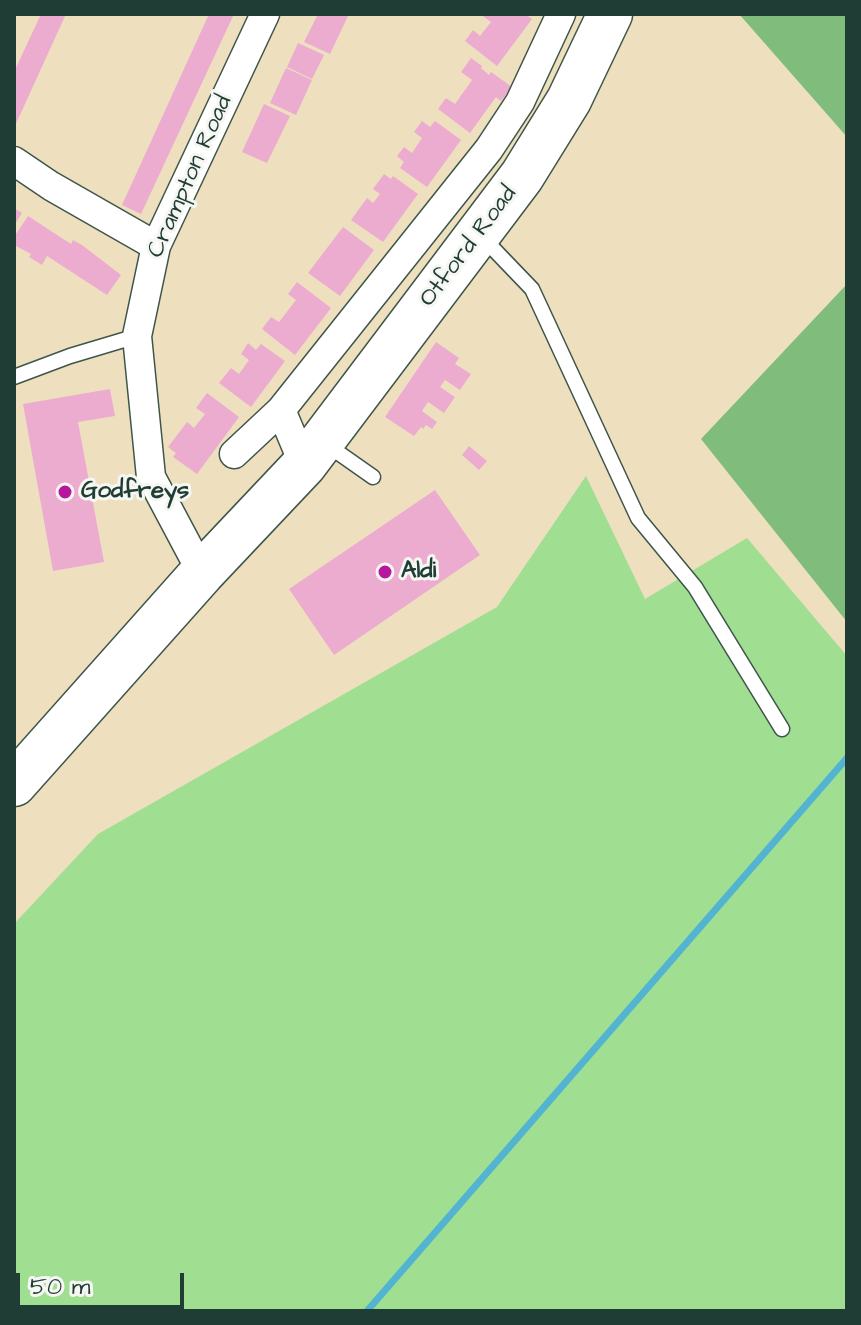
<!DOCTYPE html>
<style>
body{margin:0}
#map{position:relative;width:861px;height:1325px;overflow:hidden;background:#eedfbf;font-family:"Architects Daughter",sans-serif}
canvas{display:block}
.frame{position:absolute;inset:0;border:16px solid #1f3d34;pointer-events:none}
.scale{position:absolute;left:16px;top:1273px;width:168px;height:36px;box-sizing:border-box;border:4px solid #1f3d34;border-top:0;padding-left:10px;font-size:24px;line-height:28px;white-space:nowrap;color:#1f3d34;-webkit-text-stroke:6px #f6f6f2;paint-order:stroke}
</style>
<div id="map">
<canvas width="861" height="1325"></canvas>
<div class="frame"></div>
<div class="scale">50 m</div>
</div>
<script>
const c = document.querySelector('canvas').getContext('2d');
c.lineJoin = 'round';
function fillPath(path, color) { c.fillStyle = color; c.fill(path, 'evenodd'); }
const shape = rows => new Path2D(rows.map(r => 'M' + r).join(''));
function stroke(path, color, width, dash) { c.strokeStyle = color; c.lineWidth = width; c.lineCap = dash ? 'butt' : 'round'; c.setLineDash(dash || []); c.stroke(path); }
function write(font, color, halo, rows, align = 'center') {
  c.font = font + ' "Architects Daughter",sans-serif'; c.lineWidth = 6; c.setLineDash([]); c.textBaseline = 'middle'; c.strokeStyle = halo; c.fillStyle = color; for (const [text, x, y, turn = 0] of rows) {
    c.save(); c.translate(x, y); c.rotate((+turn || 0) * Math.PI / 180); c.textAlign = isNaN(turn) ? turn : align; if (halo) c.strokeText(text, 0, 0); c.fillText(text, 0, 0); c.restore();
  }
}
const green = shape([
 [586,476,645,599,747,538,847,656,847,1311,14,1311,14,924,98,834,497,607]
]);
const forest = shape([
 [739,14,847,14,847,137],
 [847,284,847,622,701,439]
]);
const stream = shape([
 [367,1311,847,758]
]);
const building = shape([
 [41,14,66,14,14,128,14,72],
 [209,14,234,14,141,214,122,205],
 [318,14,349,14,330,54,304,42],
 [480,14,525,14,532,19,497,66,465,41,473,30,480,36,491,22],
 [298,43,324,55,312,79,287,67],
 [471,58,482,66,481,68,489,75,491,72,512,87,501,101,496,97,470,133,438,109,446,98,455,104,472,80,461,72],
 [286,68,312,80,296,115,270,103],
 [264,104,290,116,267,163,242,152],
 [422,121,430,127,435,121,461,140,427,187,400,168,404,162,397,156,404,147,412,153,422,138,414,132],
 [384,174,391,179,393,176,418,194,383,242,351,220,367,198,373,203,380,194,373,189],
 [14,208,22,213,14,226],
 [28,216,71,244,73,240,82,245,121,275,107,295,47,256,42,265,29,257,31,254,14,245,14,237],
 [343,227,374,250,340,296,308,273],
 [297,282,331,308,295,355,262,329,271,317,279,322,296,300,288,294],
 [436,342,459,358,455,364,471,374,460,390,445,380,440,387,455,397,444,413,428,402,422,411,437,422,432,429,426,425,423,429,421,427,414,436,385,417],
 [248,343,256,350,261,344,285,361,251,407,219,383,231,368,239,374,249,360,241,354],
 [110,389,115,416,78,422,104,562,53,571,23,404],
 [207,393,239,417,197,474,173,457,176,453,168,447,187,422,194,428,205,414,196,408],
 [469,446,487,461,479,470,462,455],
 [435,490,480,555,334,655,289,589]
]);
const service = shape([
 [483,238,532,289,638,518,695,587,782,729],
 [14,377,70,356,137,336],
 [326,444,373,477]
]);
const minor = shape([
 [14,161,51,186,156,246],
 [234,454,281,410],
 [304,465,281,410,489,149,520,102,561,14],
 [202,573,151,477,137,336,156,246,265,14]
]);
const primary = shape([
 [14,784,202,573,304,465,522,176,569,100,610,14]
]);
const markers = [
 [65,492,8,"#b5179e"],
 [385,572,8,"#b5179e"]
];
const streetNames = [
 ["Crampton Road",191,177,-66],
 ["Otford Road",469,247,-53]
];
const poiNames = [
 ["Godfreys",81,492],
 ["Aldi",401,572]
];
fillPath(green, '#a0de92');
fillPath(forest, '#80bd7c');
stroke(stream, '#53b4d2', 7);
fillPath(building, '#ecacd0');
stroke(service, '#3e5549', 17);
stroke(minor, '#3e5549', 31);
stroke(primary, '#3e5549', 47);
stroke(service, '#fff', 14);
stroke(minor, '#fff', 28);
stroke(primary, '#fff', 44);
for (const [x, y, r, color] of markers) { const dot = new Path2D(); dot.arc(x, y, r, 0, 2 * Math.PI); c.fillStyle = color; c.fill(dot); stroke(dot, '#f6f6f2', 3); }
write('24px', '#1f3d34', '#f6f6f2', streetNames);
write('bold 24px', '#1f3d34', '#f6f6f2', poiNames, 'left');
</script>
